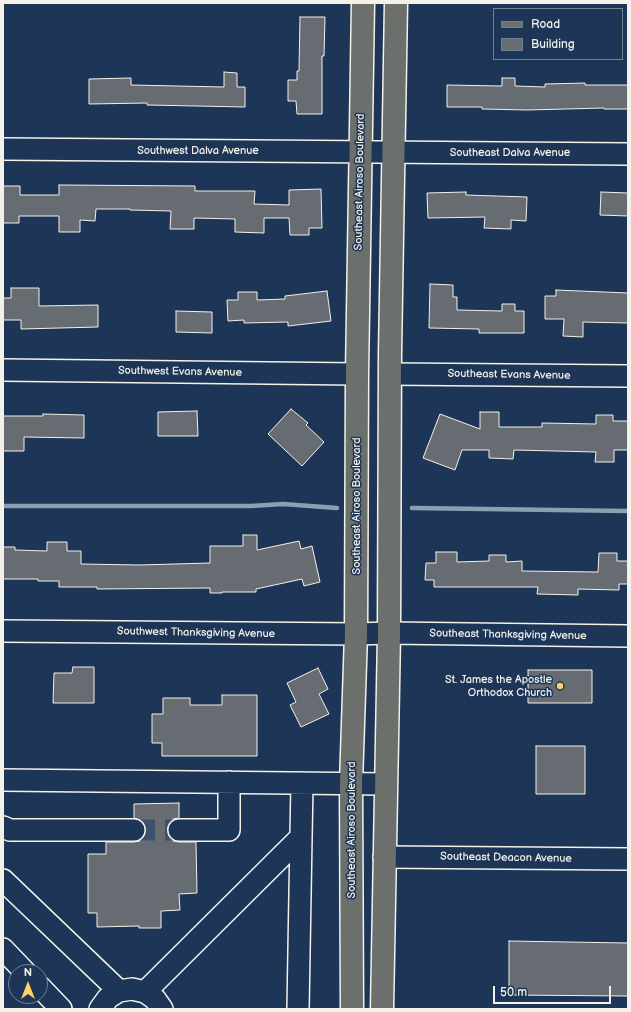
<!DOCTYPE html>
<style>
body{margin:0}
#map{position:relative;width:631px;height:1012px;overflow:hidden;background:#1d3557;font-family:"Balsamiq Sans",sans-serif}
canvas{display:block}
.frame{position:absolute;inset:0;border:4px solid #f4f1e8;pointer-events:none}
.legend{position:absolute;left:493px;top:8px;width:130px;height:52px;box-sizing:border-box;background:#1d3557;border:1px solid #738091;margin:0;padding:5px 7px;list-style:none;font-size:12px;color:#f4f1e8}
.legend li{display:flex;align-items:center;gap:8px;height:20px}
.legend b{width:20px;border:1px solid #738091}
.north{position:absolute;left:8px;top:964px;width:40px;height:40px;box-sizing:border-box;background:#1d3557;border:1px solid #738091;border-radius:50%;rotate:0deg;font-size:11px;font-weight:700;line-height:16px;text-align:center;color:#f4f1e8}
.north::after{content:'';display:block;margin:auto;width:14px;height:18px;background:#ffd166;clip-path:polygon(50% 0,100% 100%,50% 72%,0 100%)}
.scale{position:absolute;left:493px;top:986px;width:118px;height:18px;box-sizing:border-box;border:2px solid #f4f1e8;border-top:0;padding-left:5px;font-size:12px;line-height:14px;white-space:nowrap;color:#f4f1e8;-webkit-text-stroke:3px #1d3557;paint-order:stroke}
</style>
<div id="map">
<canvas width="631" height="1012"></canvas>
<div class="frame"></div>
<ul class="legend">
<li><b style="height:5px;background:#6b706d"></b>Road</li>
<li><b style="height:11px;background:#676c72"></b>Building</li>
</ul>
<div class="north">N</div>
<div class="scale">50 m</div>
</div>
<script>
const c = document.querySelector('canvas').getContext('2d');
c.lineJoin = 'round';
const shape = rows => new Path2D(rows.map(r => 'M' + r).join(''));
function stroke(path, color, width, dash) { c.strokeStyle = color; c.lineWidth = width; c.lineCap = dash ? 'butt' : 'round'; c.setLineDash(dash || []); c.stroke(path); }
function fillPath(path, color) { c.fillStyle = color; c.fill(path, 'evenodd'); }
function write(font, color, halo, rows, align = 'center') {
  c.font = font + ' "Balsamiq Sans",sans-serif'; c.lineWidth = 3; c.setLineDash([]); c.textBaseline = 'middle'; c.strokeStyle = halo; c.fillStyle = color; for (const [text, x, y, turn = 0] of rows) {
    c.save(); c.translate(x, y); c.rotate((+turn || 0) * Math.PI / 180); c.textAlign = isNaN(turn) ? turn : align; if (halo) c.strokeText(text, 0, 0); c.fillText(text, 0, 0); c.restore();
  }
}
const stream = shape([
 [3,506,251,506,283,504,337,508],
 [412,508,628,511]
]);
const building = shape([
 [300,17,325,17,324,56,322,56,322,114,297,114,296,101,288,101,288,80,297,80,297,71,299,71,300,17],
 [224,72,237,73,237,87,245,87,245,107,147,105,147,103,89,104,89,79,131,78,131,85,224,87,224,72],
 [502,78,515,78,515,86,545,87,545,84,585,83,585,85,628,85,628,109,604,109,604,108,527,110,482,109,482,107,447,107,447,85,502,86,502,78],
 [59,185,195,186,195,191,255,191,254,204,289,205,289,190,321,189,322,228,309,228,309,235,290,235,289,218,264,218,264,233,235,232,235,219,194,218,194,229,170,229,171,211,130,210,130,209,96,209,95,221,80,220,80,232,59,232,59,216,19,216,19,223,3,223,3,186,20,186,20,195,59,195,59,185],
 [466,192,466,195,527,197,526,221,511,220,511,229,484,228,485,217,428,218,427,193,466,192],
 [601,192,628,193,628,216,600,215,601,192],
 [430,284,453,285,453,297,457,297,457,310,502,311,502,304,515,304,515,311,524,311,524,333,479,333,479,329,429,328,430,284],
 [11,288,39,288,39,306,98,305,98,327,21,329,21,320,3,320,3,298,11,298,11,288],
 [556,290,628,293,628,323,583,322,583,337,563,336,564,319,545,319,545,296,556,296,556,290],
 [327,291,331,321,288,326,288,322,244,323,244,320,228,321,227,300,238,300,238,292,257,292,257,300,285,299,285,296,327,291],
 [176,311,212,312,212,333,176,332,176,311],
 [291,409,308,423,306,425,324,442,302,466,268,434,291,409],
 [197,411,198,436,158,436,158,412,197,411],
 [480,412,499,412,499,427,542,427,542,423,596,424,596,415,613,415,613,421,628,421,628,450,614,450,614,462,595,462,596,452,514,450,513,459,489,458,489,450,462,450,455,470,423,458,440,414,480,429,480,412],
 [43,414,84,415,84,438,24,437,24,451,3,451,3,416,43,416,43,414],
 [243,535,257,535,257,550,299,541,301,549,312,546,320,582,304,586,302,579,256,589,256,592,222,592,222,593,210,593,210,588,97,589,97,587,59,587,59,581,38,581,38,579,3,579,3,547,15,547,15,550,47,551,47,542,67,542,67,551,81,551,81,564,139,565,210,563,210,546,243,546,243,535],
 [436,552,457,552,457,562,489,561,489,555,506,555,506,562,522,561,522,571,598,572,599,553,617,553,617,561,628,561,628,584,619,584,619,590,578,589,578,595,537,594,538,587,434,587,434,580,425,580,426,563,436,563,436,552],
 [73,667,94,667,94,703,53,703,54,673,72,673,73,667],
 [318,668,328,689,319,694,329,714,301,727,290,705,296,702,287,683,318,668],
 [528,670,592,670,592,703,528,703,528,670],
 [222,695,257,695,257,756,162,756,162,743,152,743,152,714,163,714,163,698,190,698,190,705,222,705,222,695],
 [536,746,585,746,585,794,536,794,536,746],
 [179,803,179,818,173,819,169,824,167,830,169,836,173,841,179,842,196,842,197,893,179,894,180,910,161,911,161,928,139,928,139,926,97,927,97,913,88,913,88,854,106,854,106,842,134,842,140,841,144,836,146,830,145,824,140,820,134,818,134,804,179,803],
 [509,941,628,943,628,996,509,995,509,941]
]);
const minorTunnel = shape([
 [134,830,179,830]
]);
const minor = shape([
 [3,149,628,154],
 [3,370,357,374],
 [390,374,628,376],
 [3,631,356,634,389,633,628,636],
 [3,780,386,784],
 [3,827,10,830,134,830],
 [179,830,229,830,229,782],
 [384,857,628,859],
 [3,880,119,991],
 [3,949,25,972],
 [40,987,61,1009],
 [145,992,301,837,302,783],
 [100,1009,108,998,119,991,132,989,145,992,155,999,162,1009],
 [298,1009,301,837]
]);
const major = shape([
 [352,1009,351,783,356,634,357,374,363,3],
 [382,1009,389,633,390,354,396,3]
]);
const markers = [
 [560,686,4,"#ffd166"]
];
const streetNames = [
 ["Southwest Dalva Avenue",198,151],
 ["Southeast Dalva Avenue",510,153],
 ["Southeast Airoso Boulevard",360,182,-89],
 ["Southwest Evans Avenue",180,372,1],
 ["Southeast Evans Avenue",509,375,1],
 ["Southeast Airoso Boulevard",357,506,-90],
 ["Southwest Thanksgiving Avenue",196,633,1],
 ["Southeast Thanksgiving Avenue",508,635,1],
 ["Southeast Airoso Boulevard",352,830,-90],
 ["Southeast Deacon Avenue",506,858,1]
];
const poiNames = [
 ["St. James the Apostle",552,680],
 ["Orthodox Church",552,693]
];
stroke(stream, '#8aa0b1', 4.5);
fillPath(building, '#676c72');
stroke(building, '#f4f1e8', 1);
stroke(minorTunnel, '#3d516d', 21, [21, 10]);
stroke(minor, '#f4f1e8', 24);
stroke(major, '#f4f1e8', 25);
stroke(minor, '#1d3557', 21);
stroke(major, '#6b706d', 22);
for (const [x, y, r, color] of markers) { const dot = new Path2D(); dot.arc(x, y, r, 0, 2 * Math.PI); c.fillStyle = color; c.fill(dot); stroke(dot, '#1d3557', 1.5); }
write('11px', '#f4f1e8', '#1d3557', streetNames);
write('11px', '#f4f1e8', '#1d3557', poiNames, 'right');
</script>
